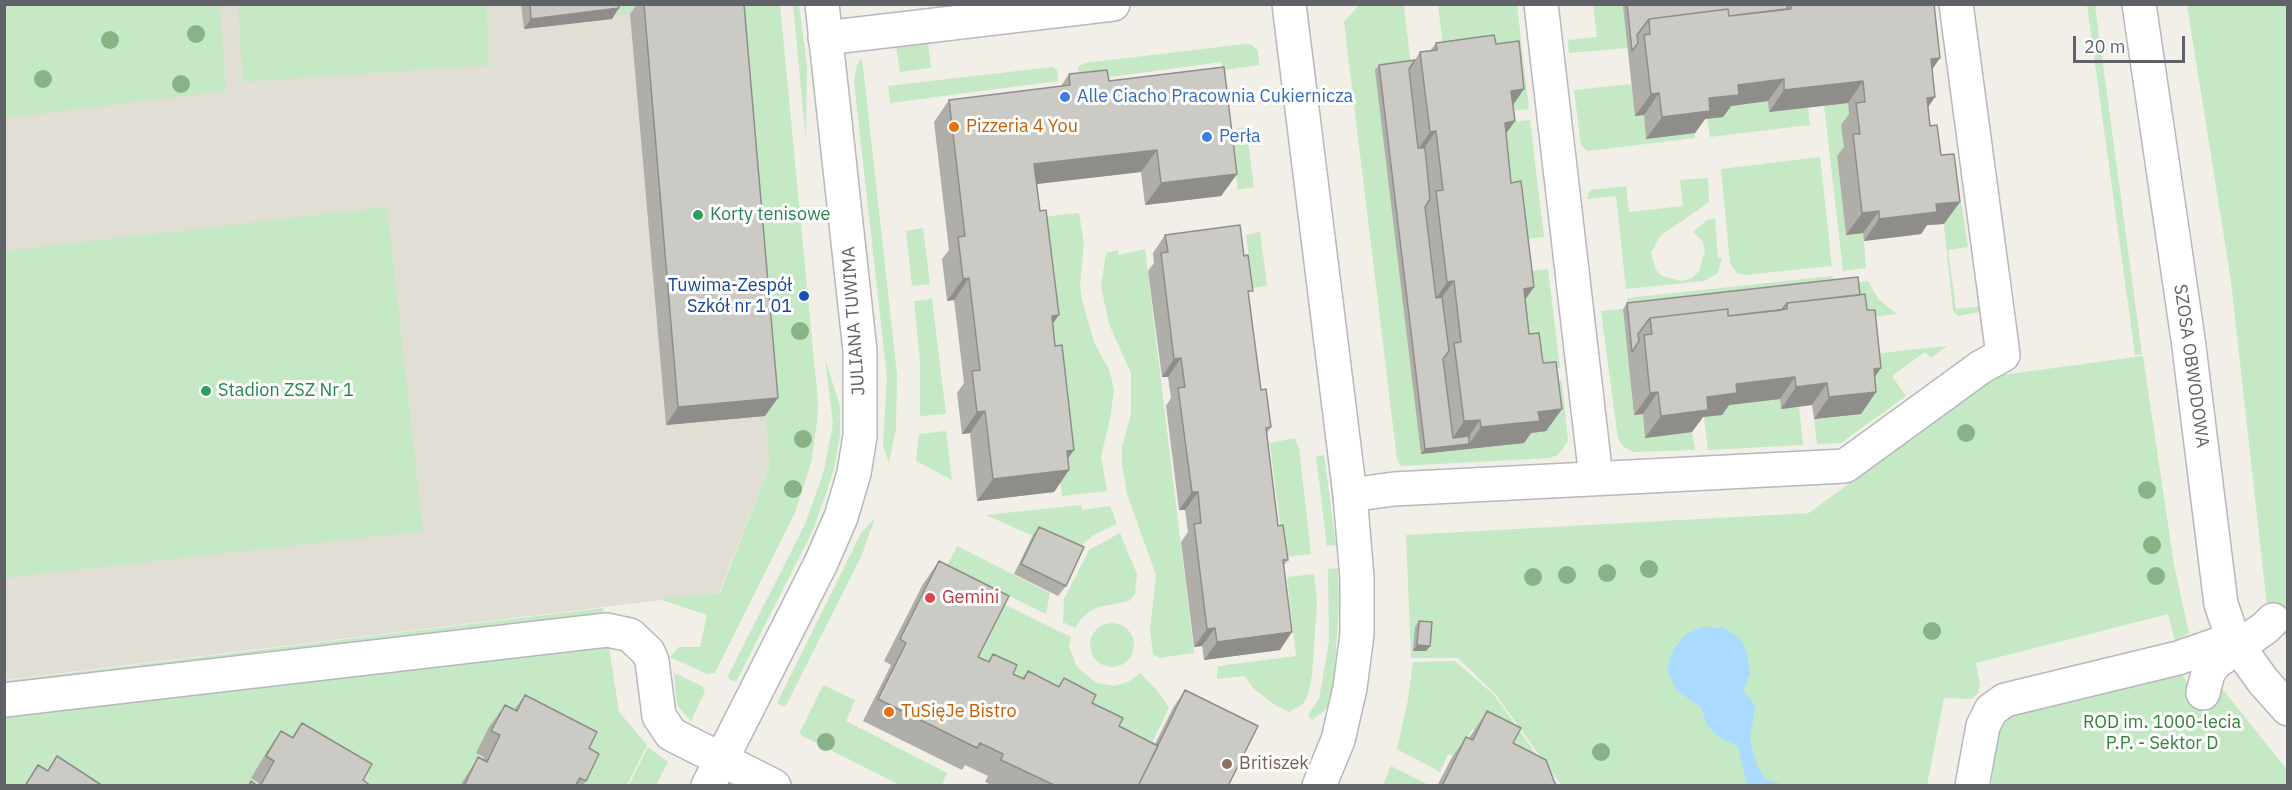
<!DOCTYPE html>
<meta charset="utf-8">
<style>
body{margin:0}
#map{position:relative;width:2292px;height:790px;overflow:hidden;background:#f1efe8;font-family:"IBM Plex Sans",sans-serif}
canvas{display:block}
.frame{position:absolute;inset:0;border:6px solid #5f6368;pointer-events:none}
.scale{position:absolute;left:2073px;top:36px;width:112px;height:27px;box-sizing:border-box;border:3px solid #5f6368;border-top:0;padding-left:8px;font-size:18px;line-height:21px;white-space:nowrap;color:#5f6368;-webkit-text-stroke:4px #fff;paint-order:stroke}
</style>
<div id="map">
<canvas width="2292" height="790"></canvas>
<div class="frame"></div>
<div class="scale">20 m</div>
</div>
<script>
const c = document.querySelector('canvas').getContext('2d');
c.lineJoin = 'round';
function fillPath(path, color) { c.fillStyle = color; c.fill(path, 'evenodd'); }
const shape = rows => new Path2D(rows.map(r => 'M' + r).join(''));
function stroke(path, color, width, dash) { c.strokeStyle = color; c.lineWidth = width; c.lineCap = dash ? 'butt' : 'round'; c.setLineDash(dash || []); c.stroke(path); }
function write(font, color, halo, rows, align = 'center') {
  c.font = font + ' "IBM Plex Sans",sans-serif'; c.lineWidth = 6; c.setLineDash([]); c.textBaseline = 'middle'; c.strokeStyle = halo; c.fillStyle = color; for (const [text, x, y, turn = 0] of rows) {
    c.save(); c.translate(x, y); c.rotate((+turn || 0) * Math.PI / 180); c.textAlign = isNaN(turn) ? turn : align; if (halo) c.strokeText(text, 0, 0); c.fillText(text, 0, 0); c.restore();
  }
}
const education = shape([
 [4,5,748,5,786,423,719,593,5,680]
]);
const green = shape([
 [4,5,220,5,226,91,5,118],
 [238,5,486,5,489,65,243,82],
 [612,5,780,5,818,402,817,422,811,463,795,513,715,673,707,674,670,657,679,647,700,647,707,615,659,599,720,593,770,464,730,5,613,15],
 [793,5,799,5,807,65,806,141],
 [1359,5,1403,5,1404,7,1411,65,1421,454,1524,443,1541,384,1562,381,1568,441,1558,455,1549,458,1401,466,1397,459,1344,22],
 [1438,5,1517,5,1529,109,1509,111,1445,62],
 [1593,5,1639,5,1628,48,1569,53,1568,40,1597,37],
 [2087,5,2095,5,2142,354,2135,355],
 [2187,5,2287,5,2287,638,2268,614,2231,281],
 [928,43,931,68,900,72,896,46],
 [1245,44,1252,45,1258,51,1259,65,1223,70,1221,62,1080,81,1078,67,1084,63],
 [862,58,897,375,896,429,889,463,883,445,887,377,854,81,857,65],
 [1052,67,1057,70,1058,81,890,103,888,86],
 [1631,84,1636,116,1644,115,1646,139,1695,133,1695,138,1588,151,1581,145,1574,90],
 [1768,101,1769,112,1808,107,1810,125,1710,137,1707,118,1722,107],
 [1848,103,1850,124,1845,156,1837,157,1846,234,1863,233,1866,268,1843,271,1824,105],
 [1530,120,1544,237,1510,241,1497,124],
 [1246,127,1254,187,1238,190,1230,130],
 [1820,157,1832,266,1744,275,1737,273,1730,263,1721,169],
 [1708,178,1709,202,1660,236,1651,253,1656,270,1662,276,1682,281,1692,278,1699,271,1705,251,1703,242,1693,232,1707,220,1715,218,1718,258,1722,258,1718,273,1704,281,1626,289,1616,196,1587,199,1588,194,1591,190,1626,186,1629,212,1683,206,1680,180],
 [1961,202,1968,247,1948,250,1956,309,1983,306,1980,312,1958,316,1953,311,1942,205],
 [387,207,423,531,5,578,5,251],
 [1079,213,1084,243,1080,285,1082,300,1094,342,1110,372,1114,390,1110,419,1101,456,1107,491,1062,496,1031,218],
 [923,228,930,284,912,286,906,231],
 [1260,232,1267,286,1252,288,1246,235],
 [1145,249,1194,653,1159,658,1153,654,1150,630,1156,575,1127,494,1122,464,1122,447,1131,414,1131,373,1109,324,1101,286,1106,253,1118,250,1118,255],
 [1548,269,1560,368,1526,372,1514,273],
 [1833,276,1833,285,1628,308,1627,298],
 [1868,281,1879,300,1897,314,1858,319,1854,283],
 [932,299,946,414,920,416,920,362,914,301],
 [1623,309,1634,414,1643,414,1645,437,1692,432,1695,450,1634,452,1624,447,1618,439,1601,311],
 [1947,346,1931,358,1925,352,1892,376,1906,396,1841,443,1817,444,1814,419,1860,414,1862,355],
 [2143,356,2174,565,2189,633,2175,641,2168,614,1976,663,1980,684,1978,693,1972,699,1944,698,1927,785,1561,785,1496,695,1458,658,1411,658,1406,535,1809,513,1995,376],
 [825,359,840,406,840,435,834,469,814,528,736,682,727,678,805,524,824,471,833,423],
 [1780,399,1781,408,1799,407,1803,445,1708,450,1704,417,1721,415,1720,406],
 [946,431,952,480,916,461,919,434],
 [1295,438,1299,448,1311,554,1284,557,1270,443],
 [1324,455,1336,545,1327,546,1316,456],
 [1081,505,1082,510,1110,506,1117,524,1093,535,1083,544,1076,555,986,515],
 [875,518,861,557,785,707,777,703,861,533],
 [1120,533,1137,574,1135,594,1129,601,1099,607,1090,611,1080,620,1075,628,1063,622,1064,599,1089,550],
 [957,546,1050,593,1046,614,947,566],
 [1338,568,1339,604,1334,679,1331,700,1325,710,1312,720,1308,715,1319,699,1329,642,1328,569],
 [1314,574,1317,604,1312,675,1308,695,1303,704,1289,712,1275,705,1252,687,1245,676,1217,679,1218,666,1296,656,1287,577],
 [944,575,1071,637,1069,647,1077,667,1096,683,1115,686,1130,681,1140,673,1156,689,1169,708,1149,749,974,663],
 [603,608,619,712,647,745,627,785,5,785,4,681],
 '1090 645a22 22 0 1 1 44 0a22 22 0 1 1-44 0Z',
 [1455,661,1494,695,1558,785,1535,785,1509,749,1472,729,1456,758,1448,754,1440,772,1397,749,1407,705,1413,662],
 [674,673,702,686,705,691,691,721,677,705],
 [2182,675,2193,691,2220,686,2288,771,2287,786,1991,786,1999,718],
 [823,685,855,700,846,721,947,773,942,785,900,785,799,734],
 [648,747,668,762,656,785,629,785],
 [1391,766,1429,785,1383,785]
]);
const water = shape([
 [1701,627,1723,628,1740,638,1747,653,1750,673,1743,691,1755,705,1750,742,1757,765,1765,779,1784,785,1747,785,1738,747,1716,735,1706,723,1702,708,1676,690,1667,670,1673,650,1685,635]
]);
const minor = shape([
 [1289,4,1350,495,1357,578,1357,634,1350,688,1338,740,1319,786],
 [1541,4,1596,478],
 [2139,4,2188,339,2221,604,2233,639,2263,681,2288,709],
 [825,38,1113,4],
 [1350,495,1394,489,1845,466,1981,367,2003,355,1956,4],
 [2203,693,2208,673,2215,663,2265,628,2273,620],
 [4,700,607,630,630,635,648,652,652,661,659,716,671,734,774,786],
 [708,786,821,563,841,517,854,473,860,436,860,351,822,4],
 [1972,786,1983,726,1991,710,2005,700,2178,658,2233,639]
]);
const trees = [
 [196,34],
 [110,40],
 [43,79],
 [181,84],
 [800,331],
 [1966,433],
 [803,439],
 [793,489],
 [2147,490],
 [2152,545],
 [1649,569],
 [1607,573],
 [1567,575],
 [2156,576],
 [1533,577],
 [1932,631],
 [826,742],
 [1601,752]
];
const wall = shape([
 [521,4,619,4,612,19,524,29],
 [637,4,744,4,765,416,666,425,630,14],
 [1624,4,1934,4,1932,70,1928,107,1944,224,1927,225,1921,234,1864,241,1863,233,1846,235,1837,156,1844,147,1841,125,1849,114,1848,103,1769,112,1768,101,1731,106,1723,117,1705,119,1695,133,1646,139,1644,115,1635,116,1623,6],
 [1436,43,1496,44,1513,105,1515,121,1506,134,1511,183,1534,287,1525,300,1529,334,1562,409,1546,431,1531,433,1524,443,1421,454,1375,70,1379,65,1415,60,1420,52,1430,51],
 [1069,74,1109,81,1237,174,1221,196,1145,205,1141,172,1037,184,1069,470,1054,492,977,501,970,433,962,434,957,393,964,383,954,300,947,301,942,259,949,250,934,122,949,100,1061,86],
 [1165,235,1249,297,1261,390,1271,427,1267,433,1278,526,1288,560,1283,566,1280,650,1204,660,1202,646,1194,647,1181,542,1188,532,1185,510,1179,510,1166,406,1171,398,1168,377,1162,377,1148,271,1154,263,1153,253],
 [1860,295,1874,378,1876,392,1861,414,1814,419,1812,405,1781,409,1780,399,1729,405,1722,415,1703,417,1692,432,1645,438,1643,414,1634,415,1623,309,1627,303],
 [1039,527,1066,586,1058,596,1014,574,1032,537],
 [939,561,978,657,988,661,993,654,1013,674,1022,678,1028,671,1058,686,1064,678,1119,726,1155,744,1173,708,1185,690,1228,786,993,786,985,782,988,776,965,765,962,770,863,721,891,665,884,661,923,584],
 [1419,621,1430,646,1426,651,1413,651,1415,627],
 [525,695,589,748,586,781,582,786,460,786,478,757,483,760,484,757,476,753,489,727,505,705,514,710],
 [1487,711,1513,743,1556,786,1437,786,1451,759,1466,737,1469,738],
 [302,723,363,780,371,786,248,786,257,785,259,783,251,778,266,753,281,731,292,737]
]);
const shadedWall = shape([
 [619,8,612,19,524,29,531,19],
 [1940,58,1925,80,1931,59],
 [1784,79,1768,101,1731,106,1723,117,1705,119,1695,133,1646,139,1662,117,1709,98,1738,85],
 [1863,81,1848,103,1769,112,1784,90],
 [1524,89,1509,111,1511,91],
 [1659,93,1644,115,1635,116,1651,94],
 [1935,97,1920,119,1927,98],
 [1515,121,1499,143,1505,123],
 [1436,131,1421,153,1415,154,1430,132],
 [1157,150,1141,172,1019,186,1034,164],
 [1237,174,1221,196,1145,205,1161,183],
 [1960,202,1944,224,1927,225,1921,234,1864,241,1879,219,1936,204],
 [1879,211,1863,233,1846,235,1862,213],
 [969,278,954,300,947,301,963,279],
 [1454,281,1438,303,1432,304,1447,282],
 [1534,287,1518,309,1524,289],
 [1059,315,1043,337,1052,316],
 [1181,358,1168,377,1162,377,1174,359],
 [1881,368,1866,390,1874,369],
 [1795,377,1780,399,1729,405,1722,415,1703,417,1692,432,1645,438,1661,416,1736,384],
 [1827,383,1812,405,1781,409,1796,387],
 [1658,392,1643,414,1634,415,1650,393],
 [1876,392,1861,414,1814,419,1829,397],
 [778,398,765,416,666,425,678,407],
 [1562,409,1546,431,1531,433,1524,443,1421,454,1425,449,1469,444,1481,427,1538,412],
 [985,411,970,433,962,434,977,412],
 [1480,420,1465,442,1449,444,1464,421],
 [1074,450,1059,471,1069,470,1054,492,977,501,993,479,1067,451],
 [1192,492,1198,492,1185,510,1179,510],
 [1215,628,1202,646,1194,647,1207,629],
 [1292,632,1280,650,1204,660,1217,642],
 [1417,645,1430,646,1426,651,1413,651]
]);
const building = shape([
 [530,4,619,4,619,8,531,19,530,4],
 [644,4,744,4,778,398,678,407,644,4],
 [1627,4,1790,4,1786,9,1729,16,1728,9,1649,19,1637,35,1638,43,1632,51,1627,4],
 [1791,4,1934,4,1940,58,1931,59,1935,97,1927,98,1930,126,1937,125,1941,155,1954,154,1960,202,1936,204,1937,212,1879,219,1879,211,1862,213,1853,134,1860,134,1856,103,1865,102,1863,81,1784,90,1784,79,1738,85,1739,95,1709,98,1710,111,1662,117,1659,93,1651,94,1644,35,1650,34,1649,19,1728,9,1729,16,1791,9,1791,4],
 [1494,35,1496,44,1519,41,1524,89,1511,91,1515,121,1505,123,1511,183,1521,181,1534,287,1524,289,1529,334,1539,333,1543,363,1556,362,1562,409,1538,412,1540,421,1481,427,1480,420,1464,421,1454,343,1461,342,1454,281,1447,282,1436,191,1443,190,1436,131,1430,132,1420,52,1437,50,1436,43,1494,35],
 [1415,60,1409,69,1418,148,1425,148,1430,199,1425,207,1436,298,1442,297,1449,351,1443,359,1453,438,1469,436,1469,444,1425,449,1379,65,1415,60],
 [1224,67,1237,174,1161,183,1157,150,1034,164,1040,211,1046,210,1059,315,1052,316,1055,346,1062,345,1074,450,1067,451,1069,470,993,479,985,411,977,412,972,371,980,370,969,278,963,279,958,237,965,236,949,100,1070,85,1069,74,1107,70,1109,81,1224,67],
 [1240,225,1244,256,1248,255,1253,291,1248,291,1261,390,1266,389,1271,427,1266,428,1278,526,1283,525,1288,560,1283,560,1292,632,1217,642,1215,628,1207,629,1194,524,1201,523,1198,492,1192,492,1178,388,1185,387,1181,358,1174,359,1161,253,1168,252,1165,235,1240,225],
 [1858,277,1860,295,1787,303,1782,310,1728,316,1728,309,1650,318,1638,334,1639,341,1632,352,1627,303,1858,277],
 [1865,294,1867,310,1875,310,1881,368,1874,369,1876,392,1829,397,1827,383,1796,387,1795,377,1736,384,1737,393,1707,397,1708,410,1661,416,1658,392,1650,393,1644,335,1652,334,1650,318,1728,309,1728,316,1787,309,1787,303,1865,294],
 [1039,527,1084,547,1066,586,1021,564,1039,527],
 [939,561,1009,596,978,657,989,662,993,654,1017,665,1013,674,1024,679,1028,671,1059,687,1064,678,1096,695,1092,703,1123,718,1119,726,1158,746,1138,786,1056,786,1001,760,1003,754,980,743,977,748,878,699,906,643,900,639,939,561],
 [1419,621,1432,622,1430,646,1417,645,1419,621],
 [1185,690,1258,726,1228,786,1138,786,1185,690],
 [525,695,597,732,589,748,599,754,586,781,580,778,575,786,468,786,465,784,478,757,487,762,500,735,491,731,505,705,517,711,525,695],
 [1487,711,1521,728,1513,743,1546,760,1556,786,1442,786,1466,737,1473,740,1487,711],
 [302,723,372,764,363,780,371,786,260,786,274,761,266,756,281,731,293,738,302,723],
 [57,756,103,786,25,786,38,765,48,771,57,756],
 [251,781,258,786,249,786,251,781]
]);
const markers = [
 [1065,97,6,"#3f7fe0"],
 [954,127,6,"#e8710a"],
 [1207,137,6,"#3f7fe0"],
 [698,215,6,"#2e9e5b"],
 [804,296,6,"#1a4fb4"],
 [206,391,6,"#2e9e5b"],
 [930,598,6,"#e0444e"],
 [889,712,6,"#e8710a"],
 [1227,764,6,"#8d6e63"]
];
const shopNames = [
 ["Alle Ciacho Pracownia Cukiernicza",1077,97],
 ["Perła",1219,137]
];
const foodNames = [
 ["Pizzeria 4 You",966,127],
 ["TuSięJe Bistro",901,712]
];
const leisureNames = [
 ["Korty tenisowe",710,215],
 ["Stadion ZSZ Nr 1",218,391]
];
const transitNames = [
 ["Tuwima-Zespół",792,286],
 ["Szkół nr 1 01",792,307]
];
const streetNames = [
 ["JULIANA TUWIMA",854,321,-94],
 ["SZOSA OBWODOWA",2191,366,82]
];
const healthNames = [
 ["Gemini",942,598]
];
const parkNames = [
 ["ROD im. 1000-lecia",2162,723],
 ["P.P. - Sektor D",2162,744]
];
const educationNames = [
 ["Britiszek",1239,764]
];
fillPath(education, '#e1ded6');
fillPath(green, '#c5e8c5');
fillPath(water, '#aadaff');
stroke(minor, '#b5b8bc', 36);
stroke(minor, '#fff', 33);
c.fillStyle = '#89b387';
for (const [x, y] of trees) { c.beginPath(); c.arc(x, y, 9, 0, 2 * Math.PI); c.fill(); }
fillPath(wall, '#afaea9');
fillPath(shadedWall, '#8f8d8a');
fillPath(building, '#cccac5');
stroke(building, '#8f8d8a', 1.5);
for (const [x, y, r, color] of markers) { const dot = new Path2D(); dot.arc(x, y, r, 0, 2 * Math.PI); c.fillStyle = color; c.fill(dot); stroke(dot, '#fff', 2); }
write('18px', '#366cbe', '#fff', shopNames, 'left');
write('18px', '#c56008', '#fff', foodNames, 'left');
write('18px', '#27864d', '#fff', leisureNames, 'left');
write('18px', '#164399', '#fff', transitNames, 'right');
write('18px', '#5f6368', '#fff', streetNames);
write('18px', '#be3a42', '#fff', healthNames, 'left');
write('18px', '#348238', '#fff', parkNames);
write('18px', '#785e54', '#fff', educationNames, 'left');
</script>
